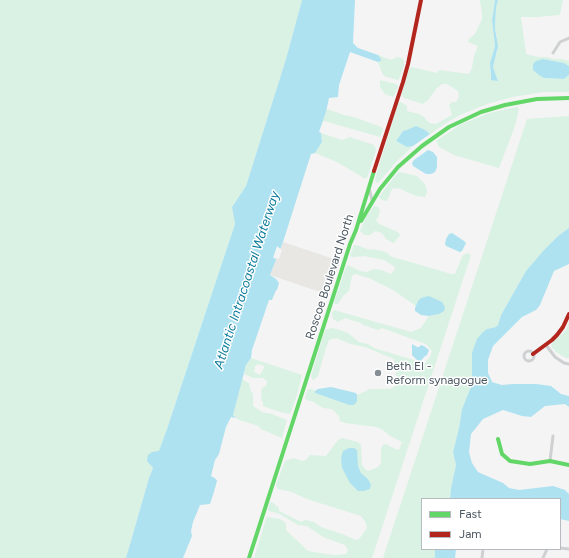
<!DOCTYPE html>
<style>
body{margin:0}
#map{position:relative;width:569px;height:558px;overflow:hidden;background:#f4f4f4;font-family:Figtree,sans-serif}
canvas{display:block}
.legend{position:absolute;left:421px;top:498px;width:140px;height:52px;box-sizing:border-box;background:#fff;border:1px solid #b7bbc0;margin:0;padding:5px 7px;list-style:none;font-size:12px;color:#4a5661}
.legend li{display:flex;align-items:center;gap:8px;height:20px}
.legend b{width:20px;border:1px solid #b7bbc0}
</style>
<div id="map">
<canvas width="569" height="558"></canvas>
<ul class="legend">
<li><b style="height:5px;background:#63d668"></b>Fast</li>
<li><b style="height:5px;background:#b3261e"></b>Jam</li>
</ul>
</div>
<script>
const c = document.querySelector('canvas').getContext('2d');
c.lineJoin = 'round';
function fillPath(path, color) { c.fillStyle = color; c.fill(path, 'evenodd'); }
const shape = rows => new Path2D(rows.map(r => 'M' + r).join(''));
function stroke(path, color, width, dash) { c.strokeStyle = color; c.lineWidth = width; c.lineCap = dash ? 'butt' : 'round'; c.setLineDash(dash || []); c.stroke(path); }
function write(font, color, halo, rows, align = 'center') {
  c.font = font + ' Figtree,sans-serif'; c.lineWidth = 3; c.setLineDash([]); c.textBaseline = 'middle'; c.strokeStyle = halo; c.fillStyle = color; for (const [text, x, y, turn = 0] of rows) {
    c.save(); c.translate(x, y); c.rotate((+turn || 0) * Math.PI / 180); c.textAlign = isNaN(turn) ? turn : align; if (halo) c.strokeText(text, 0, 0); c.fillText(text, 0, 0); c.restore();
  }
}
const commercial = shape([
 [283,242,340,261,329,295,270,275]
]);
const green = shape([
 [0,0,302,0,286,59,246,186,232,207,235,224,167,429,159,452,147,461,153,468,149,478,126,558,0,558],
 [480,0,495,0,492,20,495,46,490,63,491,75,498,81,493,67,495,58,497,52,497,37,495,28,496,8,498,0,563,0,560,15,536,17,521,17,526,54,538,57,547,57,554,59,561,59,569,61,569,66,564,63,543,59,544,78,564,79,569,75,569,92,543,92,513,97,490,103,462,114,449,121,430,134,425,130,407,130,403,131,396,141,407,147,413,146,397,161,378,183,375,182,376,176,398,103,401,102,407,106,407,111,419,114,424,117,429,123,436,124,452,115,449,105,452,102,456,102,459,97,458,91,447,84,442,84,436,89,428,100,423,104,404,98,402,96,402,93,409,69,411,67,437,73,439,70,469,74,472,68,474,56,478,46,468,42,469,39,475,34,482,19,482,13],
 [378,55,391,60,397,57,402,58,404,61,404,66,399,79,398,80,387,77,383,75,378,62,381,61],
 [380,80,396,84,398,86,394,96,393,97,385,94,380,87],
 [517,107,519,109,515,126,499,168,454,155,439,147,436,141,460,125,489,113],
 [327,109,344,115,354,117,381,127,383,129,380,137,324,121,322,122],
 [569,116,569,228,558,236,526,271,501,315,498,325,496,327,487,329,472,376,471,387,462,409,459,428,453,452,456,465,451,488,450,499,422,499,422,549,435,549,435,558,383,558,527,119],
 [321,133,342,140,350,137,374,145,376,150,367,178,364,178,337,162,315,153,322,142],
 [399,172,417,176,425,184,427,192,425,197,416,196,398,188,392,189,387,201,382,200,379,197,391,181],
 [374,206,378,207,380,210,379,215,376,221,379,224,398,232,400,235,395,242,393,243,386,239,382,233,375,231,370,235,365,235,360,231,366,217],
 [354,245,356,245,370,250,373,249,386,252,392,257,407,261,451,274,455,274,463,255,468,253,471,255,372,558,254,558,266,519,267,517,280,519,285,522,286,525,286,530,308,551,333,555,346,554,348,550,345,545,323,537,307,526,298,525,280,514,269,511,268,509,270,502,272,502,279,508,279,511,301,522,305,520,314,522,321,527,342,534,356,540,360,538,367,528,366,523,361,516,307,499,292,492,278,489,276,485,285,461,294,458,302,461,306,460,310,455,326,456,338,440,342,438,358,442,361,445,362,465,367,471,371,470,378,467,381,463,381,448,384,444,388,445,393,448,399,450,402,442,390,436,383,430,376,427,345,423,340,421,339,416,332,409,323,408,312,401,309,401,305,399,307,390,311,389,315,391,315,393,318,394,349,405,357,401,357,395,370,389,390,389,397,385,398,379,396,374,394,359,365,347,351,344,336,338,329,340,325,351,318,376,314,380,312,379,311,376,325,330,331,328,337,329,348,333,359,342,368,344,374,348,420,362,425,363,430,357,432,351,426,344,382,328,378,330,363,325,361,323,345,318,338,322,333,319,332,313,334,310,411,332,421,328,429,316,439,314,418,301,416,306,393,290,369,278,355,274,352,276,349,291,343,296,338,304,335,304,334,302,346,267,348,265,360,271,367,272,374,269,381,270,391,274,395,269,395,267,384,260,364,256,353,257,350,256],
 [357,459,358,466,361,473,368,479,342,468],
 [569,322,569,358,566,358,556,352,551,346,552,343,561,335,566,330],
 [251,358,302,375,297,395,290,414,280,412,263,406,263,402,261,400,262,394,261,393,262,388,266,386,267,381,263,378,253,378,244,374,246,365],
 [258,364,264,366,264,368,260,375,254,372,255,366],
 [242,379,249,383,251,391,253,394,253,406,262,412,272,414,287,420,282,438,261,429,259,426,239,420,233,415]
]);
const water = shape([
 [302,0,355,0,353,43,358,48,378,55,381,59,381,61,378,62,350,52,339,85,338,97,329,98,326,112,319,132,321,133,322,142,315,153,311,154,283,242,270,275,276,279,279,283,277,290,276,290,272,300,269,300,252,350,251,358,246,365,233,415,236,418,231,417,226,427,219,454,215,460,211,476,216,479,217,481,213,495,210,504,200,505,193,522,191,531,192,536,183,558,126,558,149,478,153,468,147,461,148,455,152,452,159,451,167,429,235,224,232,207,246,186,286,59],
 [495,0,498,0,496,8,495,28,498,46,493,67,498,81,491,80,491,75,490,63,495,46,492,20],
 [543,59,564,63,569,66,569,75,564,79,544,78,539,75,533,70,533,64,536,61],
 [416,126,425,130,430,134,413,146,407,147,396,141,403,131,407,130],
 [428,150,433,152,437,157,437,167,435,172,431,174,426,174,413,166,412,163,414,160],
 [569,228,569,264,554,271,540,305,536,310,522,317,493,346,488,360,488,373,492,382,502,385,513,384,536,384,551,386,561,394,569,396,569,407,565,404,545,406,531,417,522,416,503,410,483,419,471,434,469,452,472,463,478,472,503,483,509,488,519,490,553,486,565,490,569,494,569,521,560,519,560,499,513,499,509,498,500,499,450,499,451,488,456,465,453,452,459,428,462,409,471,387,472,376,472,353,477,339,483,332,487,329,496,327,498,325,501,315,526,271,545,249,558,236],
 [452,233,464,241,466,243,462,251,460,252,446,246,445,244,446,239,449,234],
 [429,296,442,302,445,307,444,311,439,314,429,316,421,315,415,311,415,308,418,301,421,298],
 [412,344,417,347,419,347,421,345,424,346,429,350,427,355,424,357,421,361,417,360,412,355],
 [331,387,356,393,357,395,357,401,355,404,353,405,349,405,315,393,315,391,318,389],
 [349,448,354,448,357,450,358,466,361,473,368,479,371,485,370,489,364,491,358,491,350,483,342,468,341,458,343,451],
 [435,549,456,549,455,558,435,558]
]);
const pier = shape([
 [277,246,282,250,279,259,273,258]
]);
const street = shape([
 [553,53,560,42,569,38],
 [369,188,372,200],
 [546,345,555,357,564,363,569,364],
 '524 356a5 5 0 1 1 10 0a5 5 0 1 1-10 0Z',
 [550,461,553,436],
 [560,548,569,549],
 [482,558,483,549],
 [543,558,547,549]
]);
const fast = shape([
 [361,221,380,189,398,167,422,146,449,127,481,112,505,105,537,99,569,98],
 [498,439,502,454,510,461,530,464,550,461,569,465],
 [249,558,350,244,356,230,374,171]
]);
const jam = shape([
 [374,171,403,82,408,64,421,0],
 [533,354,552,340,557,335,563,327,569,314]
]);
const markers = [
 [378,373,4,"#868d94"]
];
const streetNames = [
 ["Roscoe Boulevard North",330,277,-72]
];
const poiNames = [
 ["Beth El -",386,366],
 ["Reform synagogue",386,380]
];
const waterNames = [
 ["Atlantic Intracoastal Waterway",247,280,-72]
];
fillPath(commercial, '#e8e7e3');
fillPath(green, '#d9f2e3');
fillPath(water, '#aee2f0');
fillPath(pier, '#f4f4f4');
stroke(street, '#ced0d2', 3);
stroke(fast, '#63d668', 4);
stroke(jam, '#b3261e', 4);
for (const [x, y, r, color] of markers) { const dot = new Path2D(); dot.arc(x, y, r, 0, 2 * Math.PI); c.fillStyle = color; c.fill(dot); stroke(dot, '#fff', 1.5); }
write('12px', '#4a5661', '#fff', streetNames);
write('12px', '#4a5661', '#fff', poiNames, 'left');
write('italic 13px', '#0c7c9b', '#fff', waterNames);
</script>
